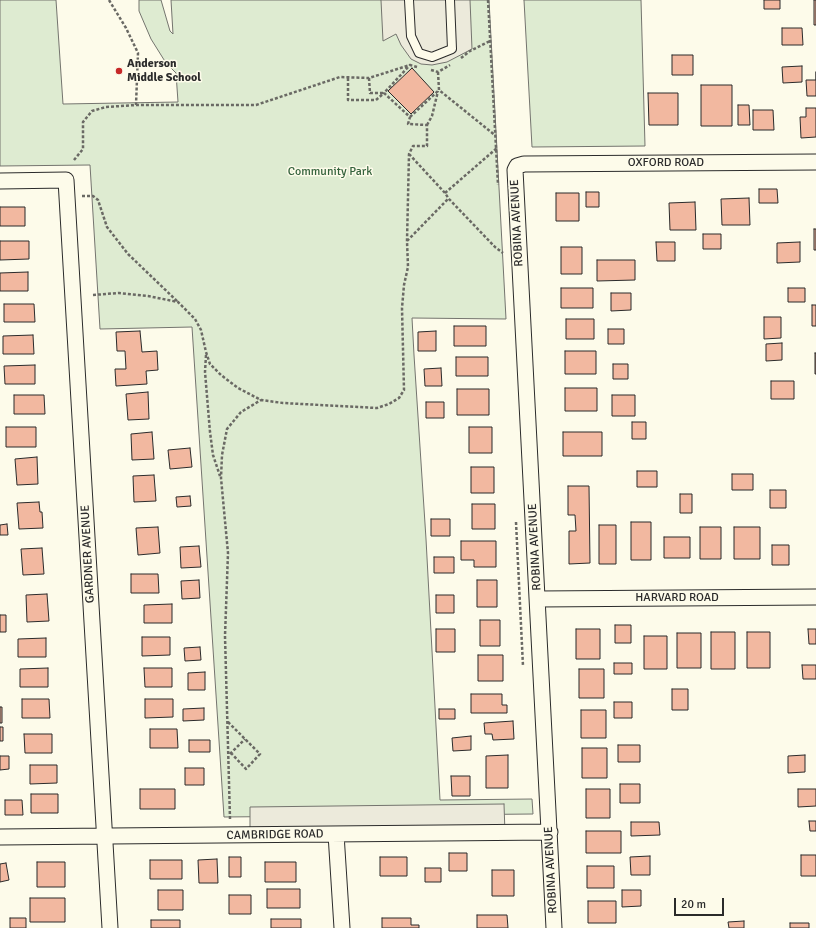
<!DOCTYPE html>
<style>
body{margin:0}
#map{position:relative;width:816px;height:928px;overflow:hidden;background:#fdfbea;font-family:Signika,sans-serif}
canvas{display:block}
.scale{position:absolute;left:674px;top:898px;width:50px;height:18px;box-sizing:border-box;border:2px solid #2b2b2b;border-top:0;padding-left:5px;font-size:12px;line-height:14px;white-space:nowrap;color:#2b2b2b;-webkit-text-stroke:3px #fdfbea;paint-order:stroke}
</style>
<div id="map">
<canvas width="816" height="928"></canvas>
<div class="scale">20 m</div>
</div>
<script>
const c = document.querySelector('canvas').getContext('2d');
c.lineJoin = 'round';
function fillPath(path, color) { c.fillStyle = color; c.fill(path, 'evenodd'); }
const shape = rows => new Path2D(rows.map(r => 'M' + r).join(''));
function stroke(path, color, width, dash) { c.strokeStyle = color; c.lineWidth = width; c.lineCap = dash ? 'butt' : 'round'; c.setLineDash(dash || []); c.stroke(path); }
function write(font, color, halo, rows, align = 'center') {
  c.font = font + ' Signika,sans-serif'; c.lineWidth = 3; c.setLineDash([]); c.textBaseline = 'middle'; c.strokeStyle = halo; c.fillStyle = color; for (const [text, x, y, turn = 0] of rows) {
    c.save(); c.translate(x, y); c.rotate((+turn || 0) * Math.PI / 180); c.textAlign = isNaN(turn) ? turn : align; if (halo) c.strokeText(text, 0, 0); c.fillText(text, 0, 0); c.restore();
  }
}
const green = shape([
 [0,0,56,0,63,104,178,102,176,73,166,63,151,39,139,11,139,0,161,0,170,31,173,34,171,0,489,0,506,319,412,318,414,355,426,539,440,800,532,799,533,814,224,817,192,327,100,329,90,165,0,166,0,0],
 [524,0,641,0,645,146,532,147,524,0]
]);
const parking = shape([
 [381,0,470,0,472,49,447,62,432,65,421,64,411,59,401,45,396,34,383,41,381,0],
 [504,804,505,833,250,835,250,807,504,804]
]);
const building = shape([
 [764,0,780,0,780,9,764,9,764,0],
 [814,0,816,0,816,25,814,25,814,0],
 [782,28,802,28,803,45,782,45,782,28],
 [672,55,693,55,693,75,672,75,672,55],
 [802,66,802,82,783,83,782,67,802,66],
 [412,68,434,92,411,114,388,91,412,68],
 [816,72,816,96,807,96,806,80,816,80,816,72],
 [701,85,732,85,732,126,701,126,701,85],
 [648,93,678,93,678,125,649,125,648,93],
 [738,105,749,105,750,125,738,125,738,105],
 [806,108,816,108,816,137,801,138,800,117,806,117,806,108],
 [753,110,773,110,774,130,753,130,753,110],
 [759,189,777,189,778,203,759,203,759,189],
 [586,192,599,192,599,207,586,207,586,192],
 [556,193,579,193,579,221,556,221,556,193],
 [749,198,750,225,722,225,721,199,749,198],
 [695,202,696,230,670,230,669,203,695,202],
 [0,207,25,207,25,226,0,226,0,207],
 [814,229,816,229,816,250,814,250,814,229],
 [703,234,721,234,721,249,703,249,703,234],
 [0,241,29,241,29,259,0,260,0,241],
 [656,242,675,242,675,261,657,261,656,242],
 [800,242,800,262,777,263,777,243,800,242],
 [561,247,582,247,582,274,561,274,561,247],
 [597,260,635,260,635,280,597,281,597,260],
 [28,272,28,291,0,291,0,273,28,272],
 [561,288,593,288,593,308,561,308,561,288],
 [788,288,805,288,805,302,788,302,788,288],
 [611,293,631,293,631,310,611,311,611,293],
 [4,304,34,304,35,322,4,322,4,304],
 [812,305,816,305,816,326,812,326,812,305],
 [764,317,781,317,781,338,764,339,764,317],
 [566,319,594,319,594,339,566,339,566,319],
 [454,326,486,326,486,346,454,346,454,326],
 [608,329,624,329,624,344,608,344,608,329],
 [140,331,142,352,157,351,158,370,146,371,147,384,116,386,115,369,126,369,125,351,117,351,116,332,140,331],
 [436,331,436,351,418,351,418,332,436,331],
 [33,335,34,354,3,354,3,336,33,335],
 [782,343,782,360,766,361,766,344,782,343],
 [565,351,596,351,596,374,565,374,565,351],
 [815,353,816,353,816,374,815,374,815,353],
 [456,357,488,357,488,376,456,376,456,357],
 [613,364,628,364,628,379,613,379,613,364],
 [35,365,35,384,5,384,4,366,35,365],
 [441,368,442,386,425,386,424,369,441,368],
 [771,381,794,381,794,399,771,399,771,381],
 [565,388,597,388,597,411,565,411,565,388],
 [457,389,489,389,489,415,457,415,457,389],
 [148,392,149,419,128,420,126,394,148,392],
 [14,395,44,395,45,414,14,414,14,395],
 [612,395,635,395,635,416,612,416,612,395],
 [426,402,444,402,444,418,426,418,426,402],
 [632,422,646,422,646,439,632,439,632,422],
 [6,427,36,427,36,447,6,447,6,427],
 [469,427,492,427,492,453,469,453,469,427],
 [152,432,154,459,132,460,131,434,152,432],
 [563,432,602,432,602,456,563,456,563,432],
 [190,448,192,467,170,469,168,450,190,448],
 [37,457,38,484,17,485,15,459,37,457],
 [471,467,494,467,494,493,471,493,471,467],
 [637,471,657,471,657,487,637,487,637,471],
 [732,474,753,474,753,490,732,490,732,474],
 [154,475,156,501,134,502,133,476,154,475],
 [568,486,589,486,590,563,569,564,569,531,576,531,575,515,568,515,568,486],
 [770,490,786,490,786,508,770,508,770,490],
 [680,494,692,494,692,513,680,513,680,494],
 [190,496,191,506,177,507,176,497,190,496],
 [39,502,40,512,42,512,43,528,19,529,17,503,39,502],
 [472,504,495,504,495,529,472,529,472,504],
 [431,519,450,519,450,536,431,536,431,519],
 [631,522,651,522,651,560,631,560,631,522],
 [7,524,8,535,0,535,0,525,7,524],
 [599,525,616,525,616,564,599,564,599,525],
 [158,527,160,553,138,555,136,528,158,527],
 [700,527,721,527,721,559,700,559,700,527],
 [734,527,760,527,760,559,734,559,734,527],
 [664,537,690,537,690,558,664,558,664,537],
 [461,541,496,541,496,567,474,567,474,560,461,560,461,541],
 [772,545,789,545,789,565,772,565,772,545],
 [199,546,201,567,181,568,180,547,199,546],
 [42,548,44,574,23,575,21,549,42,548],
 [434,557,454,557,454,573,434,573,434,557],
 [131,574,158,574,159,593,131,593,131,574],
 [199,580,200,598,182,599,181,581,199,580],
 [477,580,497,580,497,607,477,607,477,580],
 [47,594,49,621,27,622,26,595,47,594],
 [436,595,454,595,454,613,436,613,436,595],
 [172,604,172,623,144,623,144,605,172,604],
 [0,615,6,615,6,632,0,632,0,615],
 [480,620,500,620,500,646,480,646,480,620],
 [615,625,631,625,631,643,615,643,615,625],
 [436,629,455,629,455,652,436,652,436,629],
 [576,629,600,629,600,659,576,659,576,629],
 [808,629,816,629,816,644,809,644,808,629],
 [711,632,735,632,735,669,711,669,711,632],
 [747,632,770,632,770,668,747,668,747,632],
 [677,633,701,633,701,668,677,668,677,633],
 [644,636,667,636,667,669,644,669,644,636],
 [142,637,170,637,170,655,142,656,142,637],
 [46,638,46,657,18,657,18,639,46,638],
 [200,647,201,660,185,661,184,648,200,647],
 [478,655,503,655,503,681,478,681,478,655],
 [614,663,632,663,632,674,614,674,614,663],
 [802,665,816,665,816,679,803,679,802,665],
 [48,668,48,687,20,687,20,669,48,668],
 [144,668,172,668,172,687,145,687,144,668],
 [579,669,604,669,604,698,579,698,579,669],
 [205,672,205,690,188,690,188,673,205,672],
 [672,689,688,689,688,710,672,710,672,689],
 [471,694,502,694,502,705,507,705,507,713,471,713,471,694],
 [22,699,49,699,50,718,22,718,22,699],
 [145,699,173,699,173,717,145,718,145,699],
 [614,702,632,702,632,718,614,718,614,702],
 [0,707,2,707,2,723,0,723,0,707],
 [204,708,204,720,183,721,183,709,204,708],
 [439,709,455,709,455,719,439,719,439,709],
 [581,710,606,710,606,738,581,738,581,710],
 [513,721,514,739,493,740,492,734,485,734,484,723,513,721],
 [0,727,3,727,3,741,0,741,0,727],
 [150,729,177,729,178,748,150,748,150,729],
 [24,734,52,734,52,753,25,753,24,734],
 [471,736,471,750,453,751,452,738,471,736],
 [189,740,210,740,210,752,189,752,189,740],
 [618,745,640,745,640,762,618,762,618,745],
 [582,748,607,748,607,778,582,778,582,748],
 [508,755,508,788,486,788,486,756,508,755],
 [805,755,805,772,788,773,788,756,805,755],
 [0,756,9,756,9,769,0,770,0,756],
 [30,765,57,765,57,783,30,784,30,765],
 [185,768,204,768,204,785,185,785,185,768],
 [451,776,470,776,470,796,452,796,451,776],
 [620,784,640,784,640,803,620,803,620,784],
 [140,789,175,789,175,809,140,809,140,789],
 [586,789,610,789,610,818,586,818,586,789],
 [798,789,816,789,816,806,798,807,798,789],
 [31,794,58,794,58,813,31,813,31,794],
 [5,800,22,800,23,815,5,815,5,800],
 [809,821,816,821,816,831,810,831,809,821],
 [631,822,659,822,660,835,631,836,631,822],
 [586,831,621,831,621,853,586,853,586,831],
 [449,853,467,853,467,871,449,871,449,853],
 [801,855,816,855,816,876,801,876,801,855],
 [650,856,650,875,631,875,630,857,650,856],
 [229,857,241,857,241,877,229,877,229,857],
 [380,857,407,857,407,876,380,876,380,857],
 [217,859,218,883,199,883,198,860,217,859],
 [150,860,182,860,182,879,150,879,150,860],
 [37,862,65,862,65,887,37,887,37,862],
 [265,862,296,862,296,882,265,882,265,862],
 [6,863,9,880,0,882,0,864,6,863],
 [587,866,614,866,614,888,587,888,587,866],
 [425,868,441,868,441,882,425,882,425,868],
 [492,870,514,870,514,896,492,896,492,870],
 [267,889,300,889,300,908,267,908,267,889],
 [158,890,183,890,183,910,158,910,158,890],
 [622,890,641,890,641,906,622,907,622,890],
 [229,895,251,895,251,914,229,914,229,895],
 [30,898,65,898,65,922,30,922,30,898],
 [588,901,616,901,616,923,588,923,588,901],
 [477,915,507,915,508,928,477,928,477,915],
 [10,918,26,918,26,928,10,928,10,918],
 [382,918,411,918,411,925,419,925,419,928,382,928,382,918],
 [271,919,301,919,301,928,271,928,271,919],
 [151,920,180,920,180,928,151,928,151,920],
 [744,921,744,928,729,928,728,922,744,921],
 [790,923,809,923,809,928,790,928,790,923]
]);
const path = shape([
 [109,0,126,28,138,53,136,105],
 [488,0,498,185],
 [461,58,470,51,490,41],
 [431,70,438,72,450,65],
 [438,72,439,90,496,136],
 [348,78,348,100,376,100,384,93],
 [369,78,370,93,384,93],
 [410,117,439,90],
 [427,125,432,116,438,91],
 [409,154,445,193,449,199,495,247,503,253],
 [74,160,83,149,83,122,92,111,106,107,136,105,256,105,340,77,369,78,410,65,417,67],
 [445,193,497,148],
 [82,196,93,196,98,200,107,227,128,254,178,302],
 [407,241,448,199],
 [93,295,119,293,148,296,178,302,195,319,201,330,206,352,210,364,221,375,238,388,261,400,283,403,377,408,389,404,399,398,404,390,402,308,404,285,408,267,407,241,409,154,413,146,427,146,427,125,408,124,410,117,384,93,410,65],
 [206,355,205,372,210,432,213,455,220,476],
 [516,522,523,666],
 [228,722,260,754,246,769,231,753],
 [230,754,245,739],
 [230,819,225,636,228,553,221,478,222,455,227,429,241,412,261,400]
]);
const lane = shape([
 [409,0,411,36,419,53,432,57,452,49,450,0]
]);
const street = shape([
 [0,181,66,180,110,928],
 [538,599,816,597],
 [336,834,342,928],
 [0,837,550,832],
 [554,928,515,170,517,166,524,164,816,162]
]);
const markers = [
 [119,71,4,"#c62828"]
];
const poiNames = [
 ["Anderson",127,64],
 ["Middle School",127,78]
];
const streetNames = [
 ["OXFORD ROAD",666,163],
 ["ROBINA AVENUE",517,223,-93],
 ["ROBINA AVENUE",535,547,-93],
 ["GARDNER AVENUE",88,554,-93],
 ["HARVARD ROAD",677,598],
 ["CAMBRIDGE ROAD",275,835,-1],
 ["ROBINA AVENUE",551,870,-93]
];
const parkNames = [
 ["Community Park",330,172]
];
fillPath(green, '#deebd1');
stroke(green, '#74746e', 1);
fillPath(parking, '#eceadb');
stroke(parking, '#74746e', 1);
fillPath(building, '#f2b8a0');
stroke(building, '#2b2b2b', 1);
stroke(lane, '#2b2b2b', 10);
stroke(street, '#2b2b2b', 17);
stroke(path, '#6a6964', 2.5, [3, 2]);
stroke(lane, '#fdfbea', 8);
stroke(street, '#fdfbea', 15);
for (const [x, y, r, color] of markers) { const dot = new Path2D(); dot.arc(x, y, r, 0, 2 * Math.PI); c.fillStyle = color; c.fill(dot); stroke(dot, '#fdfbea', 1.5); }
write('bold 12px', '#2b2b2b', '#fdfbea', poiNames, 'left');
write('12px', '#2b2b2b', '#fdfbea', streetNames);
write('12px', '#34623c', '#fdfbea', parkNames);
</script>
